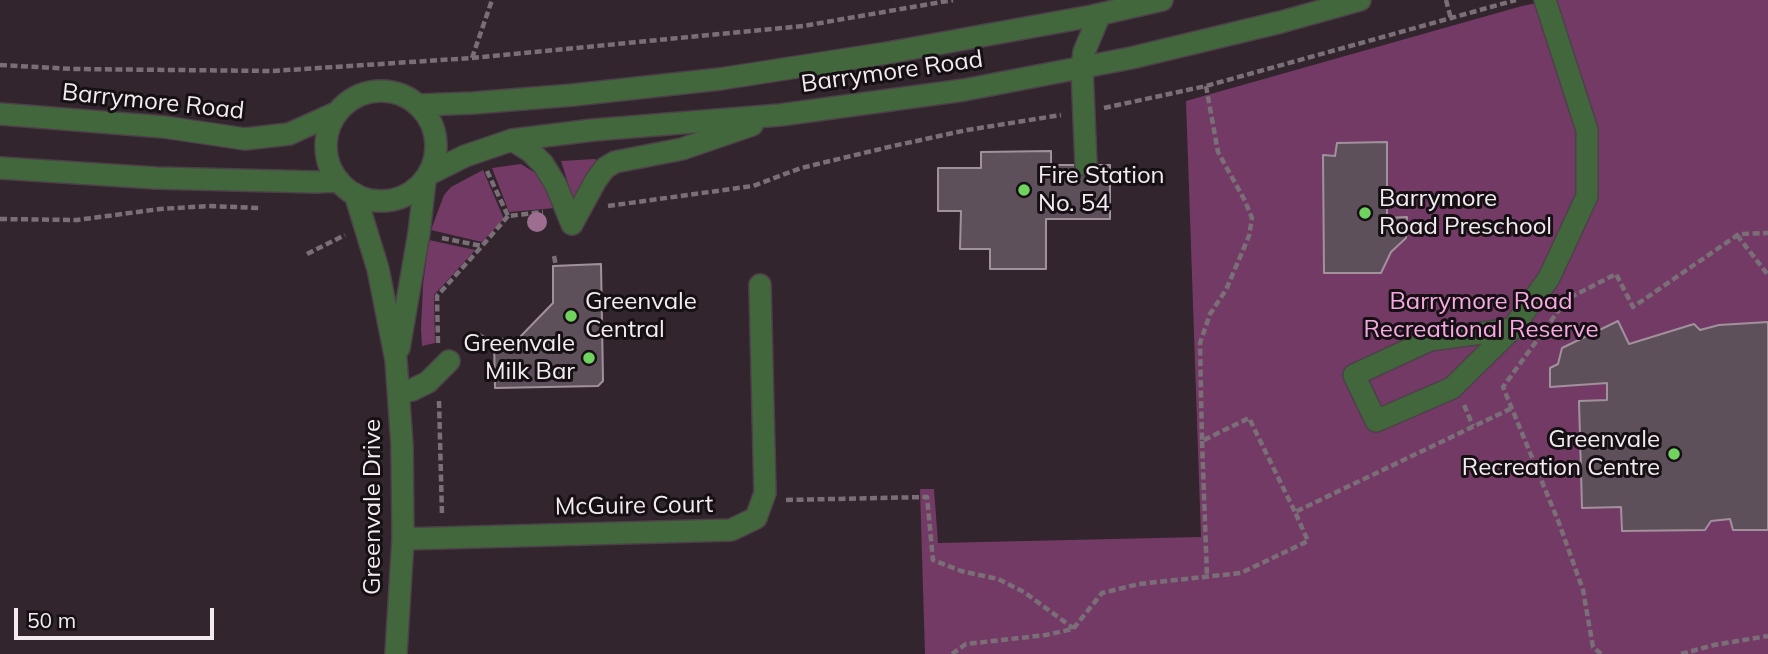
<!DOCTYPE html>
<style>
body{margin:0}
#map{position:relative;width:1768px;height:654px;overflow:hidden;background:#32252e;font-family:Mulish,sans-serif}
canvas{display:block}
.scale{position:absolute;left:14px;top:608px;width:200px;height:32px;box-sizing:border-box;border:4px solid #f3ebf0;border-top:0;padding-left:9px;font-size:21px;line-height:24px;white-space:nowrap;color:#f3ebf0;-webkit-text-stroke:5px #161014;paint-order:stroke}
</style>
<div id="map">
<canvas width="1768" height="654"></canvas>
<div class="scale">50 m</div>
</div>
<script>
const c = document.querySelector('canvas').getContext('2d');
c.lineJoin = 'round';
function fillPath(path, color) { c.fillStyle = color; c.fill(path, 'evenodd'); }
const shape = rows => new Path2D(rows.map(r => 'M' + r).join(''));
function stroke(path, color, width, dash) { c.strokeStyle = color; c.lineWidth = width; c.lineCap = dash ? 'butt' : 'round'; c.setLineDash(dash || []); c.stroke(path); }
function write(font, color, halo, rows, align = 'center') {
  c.font = font + ' Mulish,sans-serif'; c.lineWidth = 6; c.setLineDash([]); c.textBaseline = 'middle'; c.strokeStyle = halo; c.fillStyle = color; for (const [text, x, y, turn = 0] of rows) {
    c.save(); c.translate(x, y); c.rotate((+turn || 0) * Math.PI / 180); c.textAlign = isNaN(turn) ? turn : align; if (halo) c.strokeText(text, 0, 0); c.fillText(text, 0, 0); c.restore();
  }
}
const green = shape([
 [1552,0,1768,0,1768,654,925,654,920,489,934,489,938,543,1201,537,1186,101,1522,6],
 [595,159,597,161,581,202,574,202,561,161],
 [521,164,540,176,551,190,555,208,509,212,492,168],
 [483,170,504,219,482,242,431,230,444,195,451,187],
 [429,240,475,250,434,295,435,343,422,346,421,329,423,285]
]);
const building = shape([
 [1387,142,1387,218,1407,217,1406,238,1391,252,1381,273,1324,273,1323,155,1335,156,1337,143,1387,142],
 [1051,151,1051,165,1110,165,1110,219,1046,219,1046,269,990,269,990,249,960,249,961,211,938,211,938,168,981,168,981,152,1051,151],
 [601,264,603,381,598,386,495,388,494,339,518,339,553,303,553,266,601,264],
 [1618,321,1629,344,1694,324,1700,330,1719,325,1768,322,1768,530,1733,530,1730,519,1711,521,1705,530,1622,531,1621,507,1582,508,1579,401,1607,400,1607,383,1550,387,1550,368,1558,364,1562,348,1618,321]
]);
const path = shape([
 [1446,0,1451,19],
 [472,58,492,0],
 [0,65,74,69,273,71,472,58,803,26,953,0],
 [1206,86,1218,152,1245,201,1252,218,1249,236,1226,290,1210,314,1200,343,1202,441,1249,418,1295,512],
 [1104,108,1206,86,1516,0],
 [487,171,508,216,543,212],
 [608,206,753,186,801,168,893,146,967,130,1061,115],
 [0,219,77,220,160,209,209,206,260,208],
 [1737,235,1768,275],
 [442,238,482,246,508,216],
 [307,254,345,235],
 [554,256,556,266],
 [479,335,494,344],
 [438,343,437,296,482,246],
 [439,401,442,515],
 [1464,405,1473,426],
 [1202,441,1207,576],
 [786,500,927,497,933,560,961,571,998,579,1024,592,1073,628],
 [952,654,966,644,1046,635,1073,629,1102,593,1139,584,1241,573,1308,541,1295,512,1512,408],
 [1601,654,1593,647,1583,590,1559,523,1503,387,1567,299,1616,274,1633,307,1739,234,1768,233],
 [1681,654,1714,645,1768,636]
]);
const minor = shape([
 '326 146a55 55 0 1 1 110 0a55 55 0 1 1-110 0Z',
 [419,105,473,103,573,95,720,79,887,53,1092,16,1162,0],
 [0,114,164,127,245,139,289,134,338,112],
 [512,140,530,151,543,164,556,185,572,224],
 [1086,165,1082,68,1084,52,1100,14],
 [0,168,156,178,315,182,339,181],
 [429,174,465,156,512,140,593,130,780,115,964,90,1131,58,1281,22,1360,0],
 [355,194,378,269,396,360,402,445,403,539,396,654],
 [572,224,596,180,605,168,615,162,682,149,752,125],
 [1512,329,1430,340,1354,375,1376,421,1452,388,1512,329,1549,278,1587,196,1587,130,1545,0],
 [399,348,419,233,425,180],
 [399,392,412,390,428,382,449,361],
 [403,539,731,530,756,518,765,493,760,285]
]);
const trees = [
 [537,222]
];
const markers = [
 [1024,190,7,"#70d35f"],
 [1365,213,7,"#70d35f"],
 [571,316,7,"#70d35f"],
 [589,358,7,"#70d35f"],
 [1674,454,7,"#70d35f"]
];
const streetNames = [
 ["Barrymore Road",892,72,-8],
 ["Barrymore Road",153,102,6],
 ["McGuire Court",634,506,-1],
 ["Greenvale Drive",373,507,-90]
];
const poiNames = [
 ["Fire Station",1038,176],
 ["No. 54",1038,204],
 ["Barrymore",1379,199],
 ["Road Preschool",1379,227],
 ["Greenvale",585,302],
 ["Central",585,330],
 ["Greenvale",575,344,"right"],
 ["Milk Bar",575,372,"right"],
 ["Greenvale",1660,440,"right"],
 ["Recreation Centre",1660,468,"right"]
];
const parkNames = [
 ["Barrymore Road",1481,302],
 ["Recreational Reserve",1481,330]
];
fillPath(green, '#743a66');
fillPath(building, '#5e505a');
stroke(building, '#a1919c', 2);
stroke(minor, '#4d4149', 24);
stroke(path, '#7a6f77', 4.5, [7, 3.5]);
stroke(minor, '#43673c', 21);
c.fillStyle = '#9e6e91';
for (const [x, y] of trees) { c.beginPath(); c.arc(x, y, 10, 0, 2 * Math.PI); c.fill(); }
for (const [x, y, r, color] of markers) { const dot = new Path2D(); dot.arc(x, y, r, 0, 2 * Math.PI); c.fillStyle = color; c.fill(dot); stroke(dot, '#161014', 2.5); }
write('24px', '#f3ebf0', '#161014', streetNames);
write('24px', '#f3ebf0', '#161014', poiNames, 'left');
write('24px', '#f7a9e2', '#161014', parkNames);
</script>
